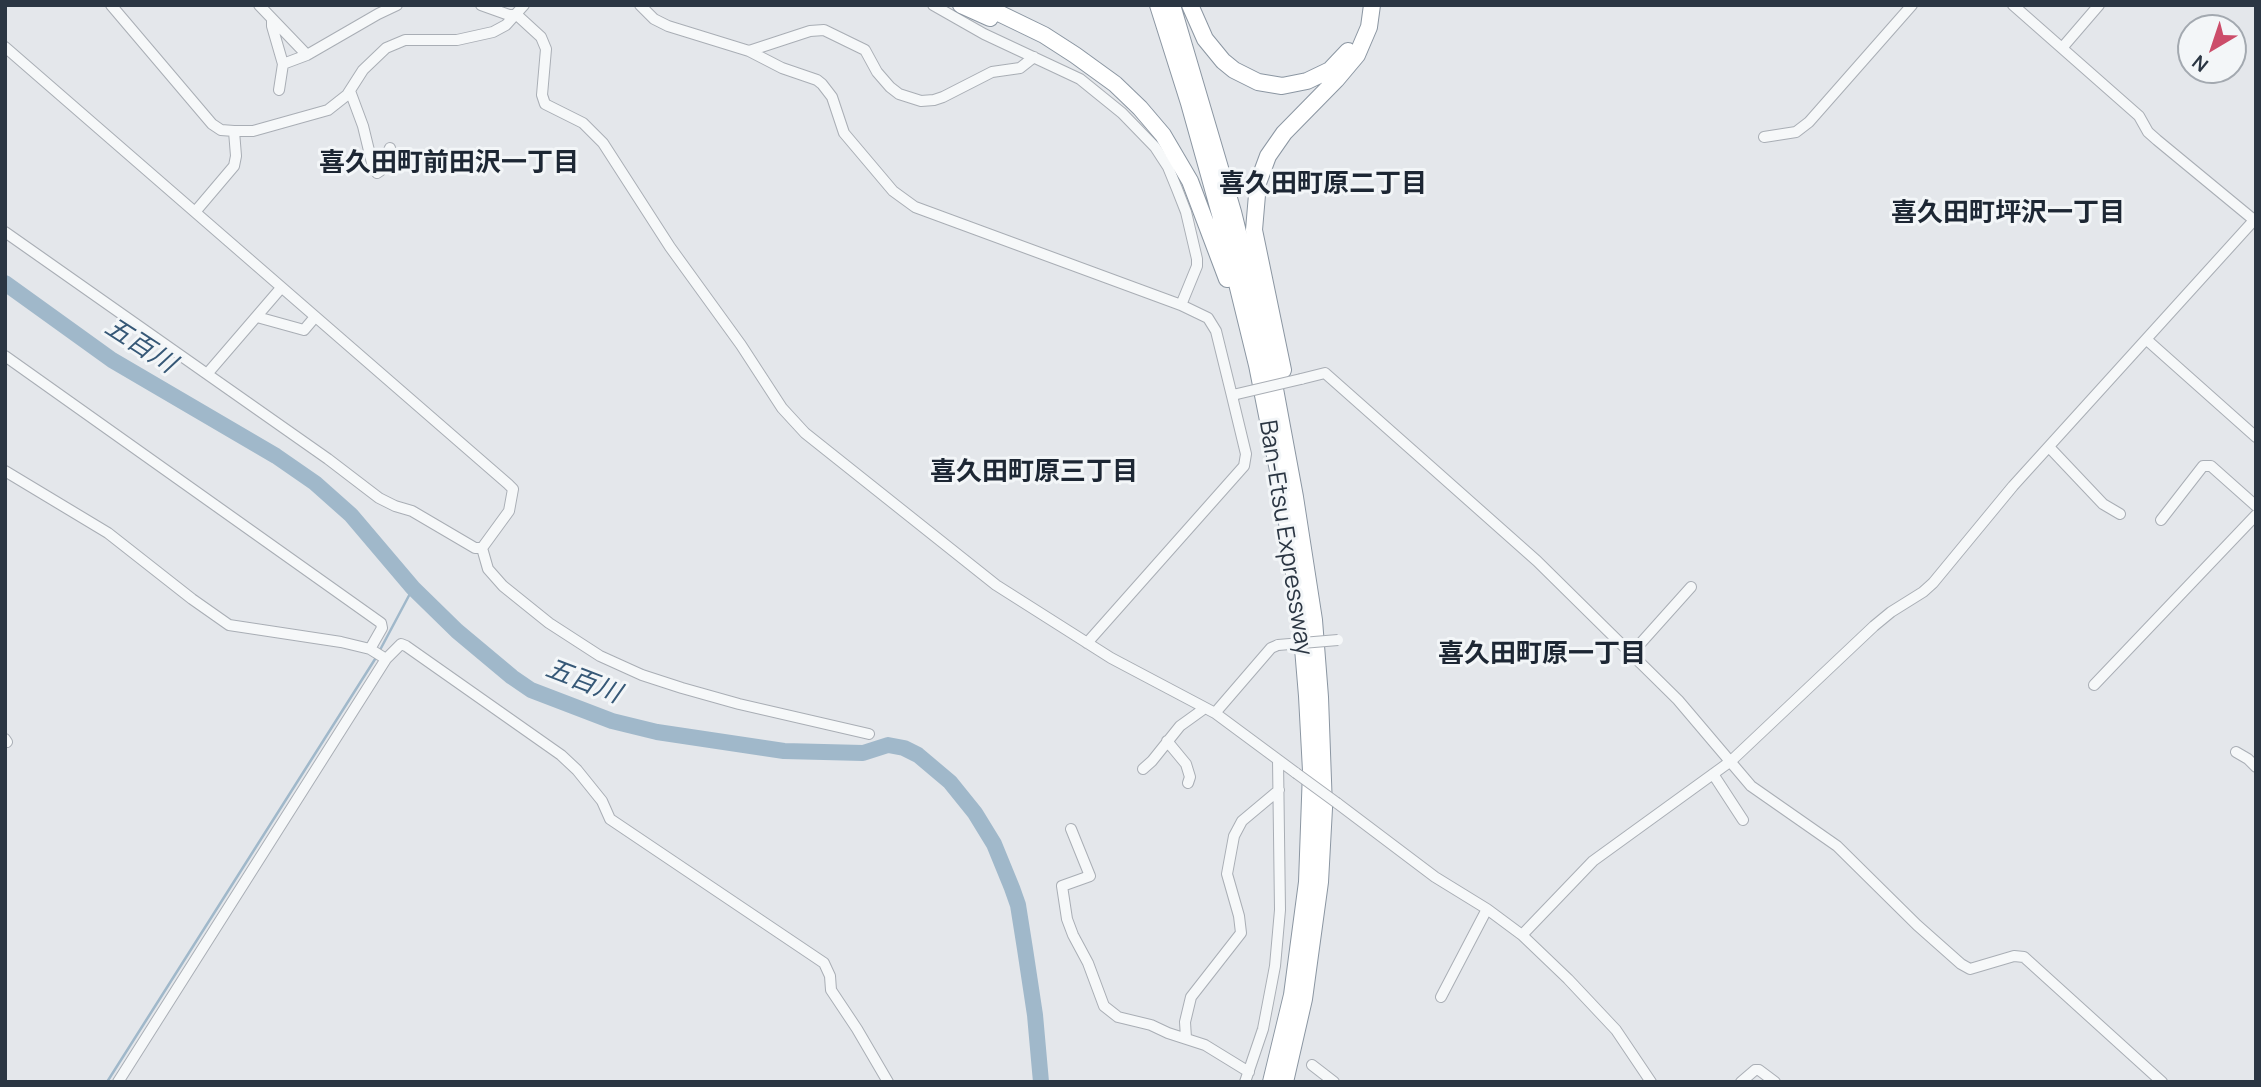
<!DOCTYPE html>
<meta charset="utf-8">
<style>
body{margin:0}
#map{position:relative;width:2261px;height:1087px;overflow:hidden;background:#e4e7eb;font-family:Manrope,sans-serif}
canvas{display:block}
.frame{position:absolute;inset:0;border:7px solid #2b3643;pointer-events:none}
.north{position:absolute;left:2177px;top:14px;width:70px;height:70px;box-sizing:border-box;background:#f3f6f8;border:2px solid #a3a9b0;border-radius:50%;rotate:219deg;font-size:19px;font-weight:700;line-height:28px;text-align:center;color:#2b3643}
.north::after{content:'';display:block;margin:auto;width:24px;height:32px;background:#cc4d6a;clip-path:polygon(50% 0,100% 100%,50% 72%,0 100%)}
</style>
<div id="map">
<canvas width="2261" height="1087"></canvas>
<div class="frame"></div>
<div class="north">N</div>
</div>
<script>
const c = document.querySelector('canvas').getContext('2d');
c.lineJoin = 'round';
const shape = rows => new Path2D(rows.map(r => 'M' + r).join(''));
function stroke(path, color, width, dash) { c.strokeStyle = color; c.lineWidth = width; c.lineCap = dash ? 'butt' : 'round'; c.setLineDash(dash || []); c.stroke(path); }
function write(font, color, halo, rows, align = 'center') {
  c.font = font + ' Manrope,"Noto Sans JP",sans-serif'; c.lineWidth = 6; c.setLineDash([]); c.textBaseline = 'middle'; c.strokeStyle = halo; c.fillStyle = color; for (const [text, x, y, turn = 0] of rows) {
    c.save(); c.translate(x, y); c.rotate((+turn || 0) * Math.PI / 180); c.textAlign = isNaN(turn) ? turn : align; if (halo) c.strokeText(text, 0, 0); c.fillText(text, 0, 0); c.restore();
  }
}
const stream = shape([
 [380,650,413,588],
 [107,1082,377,656]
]);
const river = shape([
 [5,283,112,360,276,456,315,483,351,515,413,588,457,631,512,677,531,690,612,721,657,732,784,751,863,753,888,745,904,748,918,755,950,782,975,813,994,844,1012,888,1018,905,1025,949,1035,1015,1041,1082]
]);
const minor = shape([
 [111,5,212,124,221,130,234,131,253,131,328,110,347,95,363,70,386,48,405,40,457,40,493,32,506,25,524,5],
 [259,5,307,55],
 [481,5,509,15,517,15,541,37,546,49,542,95,545,104,583,123,603,143,670,247,741,345,782,408,805,433,996,585,1111,658,1215,713,1296,773],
 [640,5,654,19,668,26,749,51,782,68,817,80,822,84,832,97,844,133,893,191,915,207,1181,305,1208,318,1216,331,1232,396,1237,394],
 [933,5,984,34,1080,79,1122,113,1155,147,1168,167,1177,189,1186,212,1197,259,1197,266,1181,305],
 [2013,5,2139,116,2148,132,2157,140,2254,220],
 [272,20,272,26,283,64,279,90],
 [5,47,508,484,513,489,509,511,482,548,475,548,412,511,395,506,379,498,328,459,207,374,281,288],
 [2062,48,2099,5],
 [749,51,810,31,824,30,865,50,877,72,890,87,899,94,921,101,934,100,943,97,992,72,1020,68,1034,57],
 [283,64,307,55,378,14,397,5],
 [350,91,363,126,373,167,377,173,380,171,390,148],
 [1764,137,1796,132,1809,122,1912,5],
 [195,212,234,166,236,156,234,131],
 [5,232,207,374],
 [257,317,304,330,315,317],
 [2147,340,2256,437],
 [5,356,381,623,382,628,370,649],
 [1301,379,1325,373,1430,466,1537,561,1678,700,1751,786,1837,846,1917,925,1961,964,1970,969,2014,956,2024,957,2162,1082],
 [2049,447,2103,504,2120,514],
 [5,471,108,533,192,599,229,625,341,642,370,649,386,659],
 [2161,520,2203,466,2211,466,2256,506],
 [482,548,488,569,503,586,549,623,600,656,642,675,682,688,739,704,869,734],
 [1087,643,1244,466,1246,454,1232,396],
 [1631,654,1691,587],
 [2094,685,2256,515],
 [1215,713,1271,648,1278,645],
 [5,739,7,742],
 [1167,741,1186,764,1190,777,1188,783],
 [2236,752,2248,759,2256,767],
 [1143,769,1152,761,1180,726,1205,708],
 [1713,774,1743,820],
 [1337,803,1435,877,1487,909,1522,935,1568,979,1616,1030,1651,1082],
 [1071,829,1090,876,1062,886,1067,919,1073,935,1088,963,1104,1006,1118,1017,1151,1025,1168,1033,1205,1045,1249,1072],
 [1522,935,1593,861,1731,761,1874,626,1891,612,1923,592,1933,583,2013,486,2256,218],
 [1441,997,1487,909],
 [1186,1038,1185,1022,1191,997,1241,933,1239,916,1227,874,1234,836,1242,821,1279,790],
 [1312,1065,1334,1082],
 [118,1082,386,659,401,644,406,646,561,755,577,770,602,801,610,819,824,963,830,976,831,990,857,1029,888,1082],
 [1245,1082,1263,1029,1275,966,1280,910,1278,760],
 [1741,1082,1755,1070,1759,1070,1775,1082]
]);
const highway = shape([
 [961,5,990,18],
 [982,5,1044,35,1075,55,1115,84,1140,108,1163,135,1190,181,1227,279],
 [1158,5,1189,103,1220,214,1257,365,1284,501,1301,624,1307,696,1311,771,1307,882,1292,995,1271,1082],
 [1172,5,1233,212,1270,362,1295,497,1314,620,1320,697,1324,808,1320,882,1304,999,1285,1082],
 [1190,5,1205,39,1223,61,1234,70,1258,82,1282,86,1307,81,1330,70,1348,51],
 [1283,370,1254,230,1258,183,1268,156,1284,133,1336,80,1357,55,1369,27,1372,5]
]);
const minorBridge = shape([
 [1237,394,1301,379],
 [1278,645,1338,640],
 [1296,773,1337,803]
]);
const streetNames = [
 ["Ban-Etsu Expressway",1285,538,81]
];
const neighbourhoodNames = [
 ["喜久田町前田沢一丁目",449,164],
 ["喜久田町原二丁目",1323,185],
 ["喜久田町坪沢一丁目",2008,214],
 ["喜久田町原三丁目",1034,473],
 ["喜久田町原一丁目",1542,655]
];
const waterNames = [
 ["五百川",140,346,33],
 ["五百川",583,682,21]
];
stroke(stream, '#a0b8ca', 2.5);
stroke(river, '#a0b8ca', 16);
stroke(minor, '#a9aeb5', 12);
stroke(highway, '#8b96a2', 18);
stroke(minor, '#f6f8f9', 10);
stroke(highway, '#fff', 16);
stroke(minorBridge, '#a9aeb5', 12, []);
stroke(minorBridge, '#f6f8f9', 10);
write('24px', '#2b3643', '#f3f6f8', streetNames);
write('bold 26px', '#1d2734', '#f3f6f8', neighbourhoodNames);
write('italic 26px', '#365877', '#f3f6f8', waterNames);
</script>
